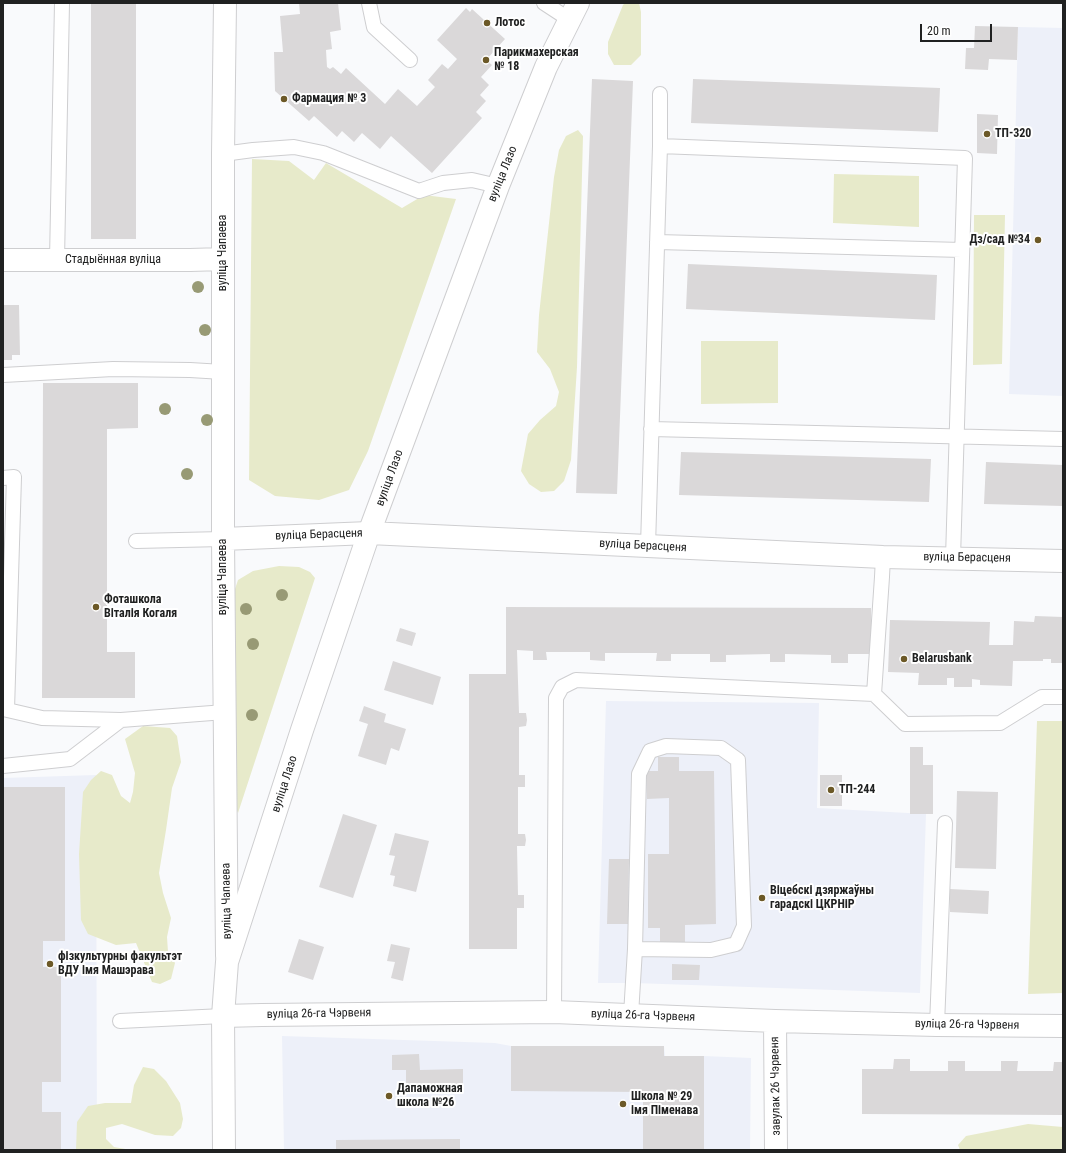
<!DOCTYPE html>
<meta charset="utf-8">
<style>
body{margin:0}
#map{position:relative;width:1066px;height:1153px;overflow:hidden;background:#f9fafc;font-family:"Roboto Condensed",sans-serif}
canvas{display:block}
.frame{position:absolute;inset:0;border:4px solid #202121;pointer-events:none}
.scale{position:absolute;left:920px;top:24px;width:72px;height:18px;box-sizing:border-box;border:2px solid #202121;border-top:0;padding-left:5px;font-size:12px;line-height:14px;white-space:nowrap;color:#202121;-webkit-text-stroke:3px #fff;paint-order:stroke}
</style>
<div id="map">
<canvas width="1066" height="1153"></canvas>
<div class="frame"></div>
<div class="scale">20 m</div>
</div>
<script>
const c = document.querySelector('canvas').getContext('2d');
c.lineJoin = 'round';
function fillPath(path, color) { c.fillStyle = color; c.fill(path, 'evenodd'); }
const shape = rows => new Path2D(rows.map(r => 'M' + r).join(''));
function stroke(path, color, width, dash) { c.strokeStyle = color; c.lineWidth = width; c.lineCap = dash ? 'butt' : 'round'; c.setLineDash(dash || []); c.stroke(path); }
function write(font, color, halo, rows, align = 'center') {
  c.font = font + ' "Roboto Condensed",sans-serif'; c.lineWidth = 4; c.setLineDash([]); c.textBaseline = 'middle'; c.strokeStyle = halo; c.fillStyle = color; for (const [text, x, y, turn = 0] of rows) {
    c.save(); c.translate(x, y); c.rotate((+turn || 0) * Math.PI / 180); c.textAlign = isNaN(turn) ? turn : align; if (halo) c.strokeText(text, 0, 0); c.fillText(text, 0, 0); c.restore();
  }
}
const built = shape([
 [1018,27,1063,28,1063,396,1009,394],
 [606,701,819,703,817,808,926,814,920,993,634,983,598,983],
 [96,775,97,1150,3,1150,3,778],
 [282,1036,495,1043,511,1046,664,1046,665,1056,704,1056,751,1058,750,1150,284,1150]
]);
const green = shape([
 [625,3,639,3,641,12,641,55,631,65,614,65,608,54,608,42,623,5],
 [578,130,583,136,577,367,571,460,564,481,554,491,541,492,529,484,521,471,528,434,540,420,556,406,559,392,550,369,537,352,539,315,554,177,559,150,566,136],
 [252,159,289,161,314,180,326,163,402,208,424,195,456,199,368,451,349,490,319,500,275,496,249,480],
 [834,174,919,176,919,227,833,223],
 [974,215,1005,215,1002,364,973,365],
 [701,341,778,341,778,403,701,404],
 [279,566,299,567,310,572,315,578,238,813,235,805,233,595,238,580,253,571],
 [1037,721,1063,721,1063,993,1028,994],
 [143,726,170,728,177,736,181,762,172,788,166,830,159,873,163,893,171,918,167,937,168,952,175,963,171,979,160,984,152,982,136,943,116,945,88,934,81,920,79,854,83,792,91,780,101,771,112,775,121,796,130,803,133,792,135,773,125,739],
 [143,1067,154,1069,166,1081,180,1103,183,1119,181,1128,173,1136,155,1135,122,1124,106,1128,106,1139,114,1147,131,1150,76,1150,77,1122,88,1106,105,1103,131,1103,134,1085],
 [1028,1124,1063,1127,1063,1150,960,1150,958,1145,966,1136]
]);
const building = shape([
 [91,3,136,3,136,239,91,239],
 [299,3,338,3,341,30,330,32,332,49,326,50,327,67,330,69,333,67,341,74,346,68,385,104,398,89,417,106,435,87,428,80,442,64,448,69,457,59,437,40,466,8,470,12,472,9,505,39,486,60,492,65,481,77,489,85,480,95,486,101,476,112,482,118,432,173,391,136,380,149,362,133,354,142,342,131,337,137,314,116,309,121,275,91,274,52,283,52,280,16,300,14],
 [975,26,1018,27,1017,60,989,59,988,70,965,69,966,48,974,48],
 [592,79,633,81,617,494,576,493],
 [693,79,940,88,938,132,691,123],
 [977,114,998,115,997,154,977,153],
 [688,264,937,275,935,320,686,309],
 [3,305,19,305,20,355,12,355,12,360,3,360],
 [43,383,138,383,138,428,107,429,107,652,135,652,135,698,42,698],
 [681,452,931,459,929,502,679,495],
 [986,462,1063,465,1063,506,984,504],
 [506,607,871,608,871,654,848,654,848,663,831,663,831,655,785,654,785,662,770,662,770,654,726,655,726,662,710,662,710,654,671,654,671,661,656,661,657,653,605,653,605,661,590,660,590,652,546,652,547,660,533,660,533,651,517,650,519,713,526,713,527,720,526,726,519,727,519,775,525,775,525,787,518,787,518,834,525,834,526,840,525,846,517,846,518,895,524,895,524,908,517,908,517,949,469,949,469,674,506,674],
 [1035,616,1063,617,1062,663,1051,663,1051,659,1043,659,1043,661,1013,661,1012,686,980,685,980,680,972,679,972,687,954,687,954,678,947,678,947,685,918,685,919,673,888,672,890,620,990,622,989,645,1013,645,1014,621,1034,622],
 [400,628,416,633,412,646,396,641],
 [393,661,441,677,433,705,384,690],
 [364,706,386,714,384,722,406,729,399,751,391,748,386,765,358,756,368,724,359,721],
 [910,747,923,747,923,765,933,765,933,814,910,814],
 [658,757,679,757,679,771,714,771,716,924,685,925,685,943,660,943,660,928,648,928,648,854,669,854,669,798,647,799,646,771,658,771],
 [820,775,842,775,842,806,820,806],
 [3,787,65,787,65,941,43,941,43,967,61,967,61,1082,42,1082,42,1112,61,1112,61,1150,3,1150],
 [957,791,998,792,996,869,955,868],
 [343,814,377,825,353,898,319,887],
 [395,833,429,841,416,892,393,886,395,876,390,875,395,856,389,855],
 [609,859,629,859,628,924,607,924],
 [950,889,989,891,988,914,950,912],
 [299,939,324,947,313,980,288,972],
 [391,944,410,948,403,981,391,978,395,962,387,961],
 [672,964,700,965,699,980,672,980],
 [511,1046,664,1046,664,1056,704,1056,704,1150,643,1150,643,1092,511,1091],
 [419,1054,420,1070,463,1069,463,1091,406,1092,406,1070,392,1070,392,1055],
 [894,1059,910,1059,910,1071,948,1071,948,1061,965,1061,965,1071,1001,1071,1001,1061,1018,1061,1017,1071,1053,1071,1054,1062,1063,1062,1063,1115,862,1114,862,1069,893,1069],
 [460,1139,460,1150,336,1150,336,1140]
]);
const service = shape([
 [369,3,374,27,410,60],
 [544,3,570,20],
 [660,146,965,158,953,558],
 [223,154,253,150,294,147,323,153,419,191,443,183,472,180,498,186],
 [657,242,962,250],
 [57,260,62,3],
 [3,375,113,369,190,370,223,372],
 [651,429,1063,439],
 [3,478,14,477,7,710],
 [136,541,223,539],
 [648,546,660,146,660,94],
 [874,694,882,577,883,557],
 [3,709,42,718,121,720],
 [3,766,70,759,121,720,225,712],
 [554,1012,556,698,562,687,576,680,874,694,905,724,1000,723,1042,697,1063,697],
 [631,1015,635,949,639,774,650,751,666,746,721,748,738,760,744,926,736,944,711,950,635,949],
 [120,1021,223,1016],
 [937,1025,945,823]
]);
const minor = shape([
 [225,3,223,154,223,539,227,956],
 [3,260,190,260,223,259],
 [223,539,369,533],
 [223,1016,262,1015,554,1012,775,1021,937,1025,1063,1026],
 [775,1021,776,1150]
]);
const tertiary = shape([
 [369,533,883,557,1063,561],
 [224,1150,223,1016,227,962,302,730,369,533,498,186,546,67,578,3]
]);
const trees = [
 [198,287],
 [205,330],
 [165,409],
 [207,420],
 [187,474],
 [282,595],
 [246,609],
 [253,644],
 [252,715]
];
const markers = [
 [487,23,4,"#6c5927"],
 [486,60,4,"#6c5927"],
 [284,99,4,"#6c5927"],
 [987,134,4,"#6c5927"],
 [1038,240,4,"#6c5927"],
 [96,607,4,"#6c5927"],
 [904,659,4,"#6c5927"],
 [831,790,4,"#6c5927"],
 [762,898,4,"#6c5927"],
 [50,964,4,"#6c5927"],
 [389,1096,4,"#6c5927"],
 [623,1104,4,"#6c5927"]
];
const poiNames = [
 ["Лотос",495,23],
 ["Парикмахерская",494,53],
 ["№ 18",494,67],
 ["Фармация № 3",292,99],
 ["ТП-320",995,134],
 ["Дз/сад №34",1030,240,"right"],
 ["Фоташкола",104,600],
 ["Віталія Когаля",104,614],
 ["Belarusbank",912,659],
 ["ТП-244",839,790],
 ["Віцебскі дзяржаўны",770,891],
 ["гарадскі ЦКРНіР",770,905],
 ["фізкультурны факультэт",58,957],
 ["ВДУ імя Машэрава",58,971],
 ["Дапаможная",397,1089],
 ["школа №26",397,1103],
 ["Школа № 29",631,1097],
 ["імя Піменава",631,1111]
];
const streetNames = [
 ["вуліца Лазо",503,174,-68],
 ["вуліца Чапаева",223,253,-90],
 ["Стадыённая вуліца",113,260],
 ["вуліца Лазо",390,478,-70],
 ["вуліца Берасценя",319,535,-2],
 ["вуліца Берасценя",643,546,3],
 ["вуліца Берасценя",967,558,1],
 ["вуліца Чапаева",223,577,-90],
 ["вуліца Лазо",285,784,-72],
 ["вуліца Чапаева",227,901,-91],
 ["вуліца 26-га Чэрвеня",319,1014,-1],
 ["вуліца 26-га Чэрвеня",643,1016,2],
 ["вуліца 26-га Чэрвеня",967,1025,1],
 ["завулак 26 Чэрвеня",776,1086,-91]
];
fillPath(built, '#edf0f9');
fillPath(green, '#e7eaca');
fillPath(building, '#dad8d9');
stroke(service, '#ceced0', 16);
stroke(minor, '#ceced0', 24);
stroke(tertiary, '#ceced0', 24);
stroke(service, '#fff', 14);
stroke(minor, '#fff', 22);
stroke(tertiary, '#fff', 22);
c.fillStyle = '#989a75';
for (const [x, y] of trees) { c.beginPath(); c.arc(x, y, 6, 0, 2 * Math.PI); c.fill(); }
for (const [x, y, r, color] of markers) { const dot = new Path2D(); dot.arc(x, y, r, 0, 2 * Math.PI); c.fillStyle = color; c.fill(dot); stroke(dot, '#fff', 1.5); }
write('bold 12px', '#202121', '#fff', poiNames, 'left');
write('12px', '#202121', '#fff', streetNames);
</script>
